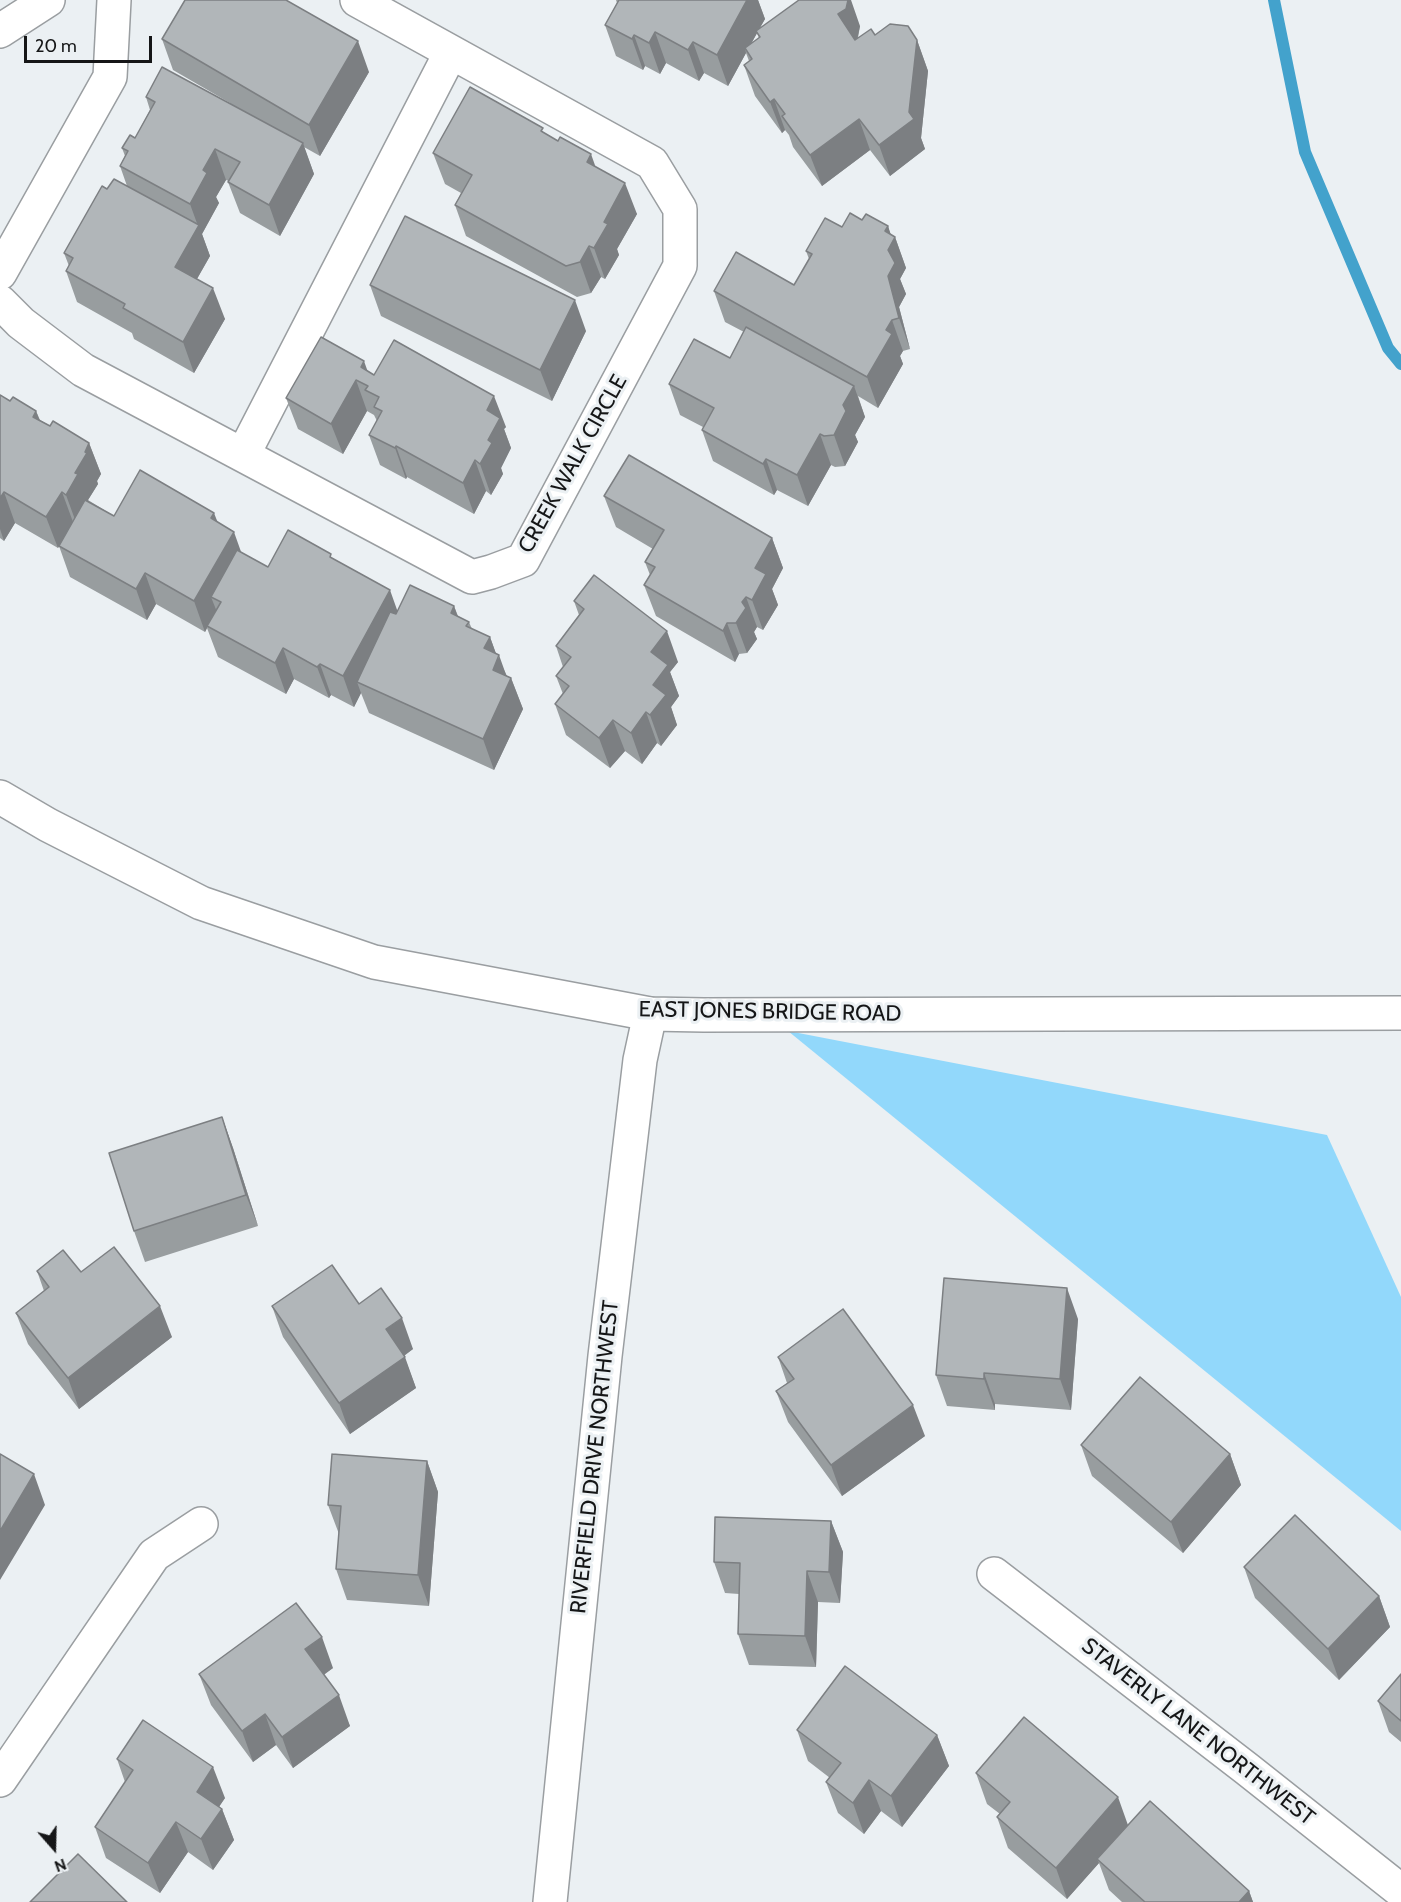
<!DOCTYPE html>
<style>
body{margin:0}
#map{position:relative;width:1401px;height:1902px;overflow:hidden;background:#ebf0f3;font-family:Cabin,sans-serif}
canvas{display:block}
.north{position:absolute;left:24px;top:1818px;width:60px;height:60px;-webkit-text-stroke:4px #ebf0f3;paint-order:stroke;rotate:160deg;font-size:16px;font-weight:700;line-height:24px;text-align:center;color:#151617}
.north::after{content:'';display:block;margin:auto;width:21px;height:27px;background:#151617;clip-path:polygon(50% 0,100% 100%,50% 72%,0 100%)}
.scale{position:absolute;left:24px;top:36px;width:128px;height:27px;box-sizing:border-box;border:3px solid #151617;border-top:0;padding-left:8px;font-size:18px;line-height:21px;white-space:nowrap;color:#151617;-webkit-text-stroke:4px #ebf0f3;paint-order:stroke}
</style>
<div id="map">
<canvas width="1401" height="1902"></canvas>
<div class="north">N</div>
<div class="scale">20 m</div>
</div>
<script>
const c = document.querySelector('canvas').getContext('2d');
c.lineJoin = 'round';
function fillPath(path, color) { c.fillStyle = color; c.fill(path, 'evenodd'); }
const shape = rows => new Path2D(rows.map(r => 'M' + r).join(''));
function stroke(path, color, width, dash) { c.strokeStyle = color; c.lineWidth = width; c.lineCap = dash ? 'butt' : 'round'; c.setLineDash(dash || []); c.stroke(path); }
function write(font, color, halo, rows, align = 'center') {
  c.font = font + ' Cabin,sans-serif'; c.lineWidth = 6; c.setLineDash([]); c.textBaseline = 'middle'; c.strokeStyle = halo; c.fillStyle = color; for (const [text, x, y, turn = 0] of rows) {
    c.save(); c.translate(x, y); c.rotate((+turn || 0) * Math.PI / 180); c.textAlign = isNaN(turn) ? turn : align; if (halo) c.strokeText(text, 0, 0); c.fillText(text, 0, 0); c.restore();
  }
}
const green = shape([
 [788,1031,1327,1135,1401,1297,1401,1531]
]);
const stream = shape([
 [1274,0,1305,152,1388,348,1401,364]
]);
const minor = shape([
 [0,31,48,0],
 [0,273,110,77,114,0],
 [0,302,21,323,83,370,472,577,491,572,523,560,680,266,680,209,652,163,357,0],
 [243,455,451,52],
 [994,1574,1247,1769,1401,1891],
 [0,1780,154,1555,201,1524],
 [550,1902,605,1356,640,1060,650,1014]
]);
const tertiary = shape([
 [0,797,48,825,201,903,374,962,650,1014,704,1015,1401,1013]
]);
const wall = shape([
 [616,0,758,0,765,19,759,29,860,26,858,38,875,35,917,40,928,71,921,138,925,149,890,176,870,150,822,186,793,147,789,135,785,130,782,133,755,96,744,65,749,61,746,53,728,86,704,73,699,81,666,63,660,74,645,66,643,70,616,56,605,25,617,3],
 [757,33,759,38,751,44],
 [162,39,369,72,320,156,304,147,314,174,280,236,240,213,228,182,229,181,226,180,216,197,219,203,202,234,210,256,197,279,225,319,194,373,134,339,132,333,77,302,66,271,69,266,64,253,107,189,127,186,120,166,125,156,122,148,135,138,150,110,146,97,230,103,173,70],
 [546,134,596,167,637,214,617,249,619,255,605,279,601,277,591,293,577,297,466,236,455,205,461,193,445,184,433,153],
 [862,220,888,226,890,234,895,237,906,268,900,279,906,294,899,307,910,349,903,351,900,356,903,364,878,408,858,396,865,417,855,435,858,442,845,466,835,467,831,465,808,506,777,490,774,495,713,461,702,430,703,427,680,415,669,384,730,358,744,332,725,322,714,291,794,285,809,259,806,251,842,227],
 [370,285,586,331,552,401,381,316],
 [368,371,374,375,506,427,504,429,511,448,501,468,503,474,491,495,486,491,474,514,407,477,406,479,380,465,369,435,377,421,374,415,367,411,343,454,298,429,286,398],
 [0,395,10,401,36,411,40,420,50,426,89,443,101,474,97,481,98,484,88,500,114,516,218,522,242,553,268,567,333,558,398,611,454,606,458,616,469,622,472,629,490,637,496,654,507,676,511,678,523,709,494,770,369,713,361,693,354,707,331,695,329,698,294,679,286,694,218,657,207,628,205,632,156,604,147,620,70,577,59,546,58,548,15,523,4,541,0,538],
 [604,496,772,538,783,568,772,589,778,605,763,630,757,627,754,632,757,639,747,653,739,654,735,662,656,616,644,585,650,575,645,562,653,549,616,527],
 [574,601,678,662,670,672,679,696,671,707,677,725,661,746,657,743,642,764,625,751,610,768,566,735,555,704,563,694,556,676,563,667,556,646,579,615],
 [222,1117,233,1148,258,1226,145,1262,134,1231],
 [37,1271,81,1272,172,1337,79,1409,28,1344,16,1313,44,1291],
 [359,1304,413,1349,404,1356,416,1388,350,1434,283,1337,272,1306],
 [1078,1319,1071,1410,995,1404,995,1410,947,1406,936,1375],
 [778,1357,925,1436,842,1496,788,1422,776,1391,787,1383],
 [1081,1445,1230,1454,1241,1485,1183,1553,1092,1476],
 [427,1461,438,1492,429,1606,347,1600,336,1569,339,1534,328,1505],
 [831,1521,843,1552,840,1603,818,1602,816,1667,749,1665,738,1634,739,1594,725,1593,714,1562],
 [1244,1567,1379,1596,1390,1627,1339,1680,1255,1598],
 [333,1668,324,1674,350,1726,293,1768,276,1745,253,1762,211,1705,199,1674],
 [1401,1674,1401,1742,1389,1732,1378,1701],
 [797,1730,937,1735,949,1766,902,1827,881,1811,864,1834,838,1813,826,1782,830,1778,808,1761],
 [117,1759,225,1798,219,1806,222,1809,234,1840,213,1870,188,1852,160,1893,106,1858,95,1827,125,1782],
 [976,1773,1128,1825,1249,1891,1253,1902,1122,1902,1109,1890,1099,1863,1067,1899,1008,1848,997,1817,1000,1814,987,1804]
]);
const shadedWall = shape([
 [747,0,758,0,765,19,747,51,745,48,746,53,728,86,717,55],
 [848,0,851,0,860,26,857,40,849,45,838,14],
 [655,32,666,63,660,74,649,43],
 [634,35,645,66,643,70,632,39],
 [917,40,928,71,921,138,925,149,890,176,879,145,909,112],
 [358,41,369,72,320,156,309,125],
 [693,42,704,73,699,81,688,50],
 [774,99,785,130,782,133,770,102],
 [859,119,870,150,822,186,810,155],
 [303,143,314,174,280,236,269,205],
 [215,149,226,180,216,197,219,203,202,234,210,256,186,298,175,267,198,226,190,204,203,170],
 [591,154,602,185,587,162],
 [625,183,637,214,617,249,619,255,605,279,594,248,604,222],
 [888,226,893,241,895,237,906,268,900,279,906,294,899,307,910,349,899,318,888,276,885,231],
 [589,246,601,277,591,293,580,262],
 [213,288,225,319,194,373,183,342],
 [575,300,586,331,552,401,540,370],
 [892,320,903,351,900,356,903,364,878,408,867,377,886,330],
 [364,361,375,392,361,367],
 [356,380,367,411,343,454,331,424],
 [854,386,865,417,855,435,858,442,845,466,834,435,843,405],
 [494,396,506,427,504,429,511,448,501,468,503,474,491,495,480,464,487,410],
 [36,411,48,442,33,417],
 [820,434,831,465,808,506,797,475],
 [89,443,101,474,97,481,98,484,88,500,89,505,77,525,66,495,75,473],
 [396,446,407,477,406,479,395,448],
 [766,459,777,490,774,495,763,464],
 [475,460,486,491,474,514,463,483],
 [4,492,15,523,4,541,0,529,0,498],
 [62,492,73,522,58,548,46,517],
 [214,513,226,543,211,518],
 [234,532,245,563,221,602,211,597,217,612,207,626,207,628,205,632,194,601],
 [772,538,783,568,772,589,778,605,763,630,752,600,755,568],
 [145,573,156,604,147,620,136,589],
 [390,590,401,621,357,682,361,693,354,707,343,676],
 [746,597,757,627,754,632,757,639,747,653,736,623,742,602],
 [454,606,465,637,451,613],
 [727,623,739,654,735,662,723,631],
 [667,631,678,662,670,672,679,696,671,707,677,725,661,746,650,715,653,685,651,652],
 [490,637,498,659,499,655,509,683,511,678,523,709,494,770,483,739,484,648],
 [283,648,294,679,286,694,275,663],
 [320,664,331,695,329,698,317,667],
 [646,712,657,743,642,764,631,733],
 [613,720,625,751,610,768,599,738],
 [222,1117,233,1148,258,1226,246,1195],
 [1067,1288,1078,1319,1071,1410,1060,1379],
 [160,1306,172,1337,79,1409,68,1378],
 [402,1318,413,1349,398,1360,386,1329],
 [405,1357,416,1388,350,1434,339,1403],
 [984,1373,995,1404,995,1410,984,1379],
 [913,1405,925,1436,842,1496,831,1465],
 [1230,1454,1241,1485,1183,1553,1171,1522],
 [427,1461,438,1492,429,1606,418,1575],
 [34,1474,45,1505,0,1580,0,1531],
 [831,1521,843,1552,840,1603,829,1572],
 [807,1571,818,1602,816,1667,805,1636],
 [1379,1596,1390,1627,1339,1680,1328,1649],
 [322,1637,333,1668,317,1680,305,1649],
 [339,1695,350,1726,293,1768,282,1737],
 [265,1714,276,1745,253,1762,242,1731],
 [937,1735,949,1766,902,1827,891,1796],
 [213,1767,225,1798,209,1822,197,1792],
 [869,1780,881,1811,864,1834,853,1803],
 [1118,1797,1129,1828,1097,1859,1099,1863,1067,1899,1056,1868],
 [222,1809,234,1840,213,1870,201,1839],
 [176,1822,188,1852,160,1893,148,1863],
 [1249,1891,1253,1902,1239,1902]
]);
const building = shape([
 [185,0,286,0,358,41,309,125,162,39,185,0],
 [619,0,747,0,717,55,693,42,688,50,655,32,649,43,634,35,632,39,605,25,619,0],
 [799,0,848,0,846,9,838,14,855,40,871,29,875,35,890,24,908,26,917,40,909,112,914,119,879,145,859,119,810,155,782,116,785,114,774,99,770,102,744,65,752,59,745,48,760,37,756,31,799,0],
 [162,67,303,143,269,205,228,182,240,162,215,149,203,170,207,173,190,204,120,166,128,151,122,148,130,135,135,138,155,102,146,97,162,67],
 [470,87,543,128,541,131,558,141,560,137,591,154,587,162,625,183,604,222,608,224,594,248,589,246,580,262,566,266,455,205,472,175,433,153,470,87],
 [114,179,199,225,175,267,213,288,183,342,123,308,125,304,66,271,73,258,64,253,102,186,107,189,114,179],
 [850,213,862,220,866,214,888,226,885,231,895,237,888,250,895,263,888,276,899,318,892,320,886,330,892,334,867,377,714,291,736,252,794,285,812,254,806,251,825,218,842,227,850,213],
 [405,216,575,300,540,370,370,285,405,216],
 [746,327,854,386,843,405,846,411,834,435,824,436,820,434,797,475,766,459,763,464,702,430,714,408,669,384,694,339,730,358,746,327],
 [321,337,364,361,361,367,374,375,394,340,494,396,487,410,500,418,488,440,492,443,480,464,475,460,463,483,396,446,395,448,369,435,382,411,374,407,379,397,365,390,368,386,356,380,331,424,286,398,321,337],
 [0,395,10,401,13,397,36,411,33,417,50,426,53,421,89,443,85,452,87,453,75,473,78,474,66,495,62,492,46,517,4,492,0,498,0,395],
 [629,455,772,538,755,568,766,574,752,600,746,597,742,602,746,608,736,623,727,623,723,631,644,585,655,567,645,562,664,530,604,496,629,455],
 [140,470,214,513,211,518,234,532,194,601,145,573,136,589,59,546,85,500,114,516,140,470],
 [288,530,331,554,330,557,390,590,343,676,320,664,317,667,283,648,275,663,207,626,221,602,211,597,237,550,268,567,288,530],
 [594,575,667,631,651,652,668,665,653,685,666,695,650,715,646,712,631,733,613,720,599,738,555,704,569,686,556,676,571,657,556,646,584,609,574,601,594,575],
 [410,585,454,606,451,613,469,622,466,626,490,637,484,648,499,655,493,670,511,678,483,739,357,682,390,612,396,614,410,585],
 [222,1117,246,1195,134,1231,109,1153,222,1117],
 [114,1247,160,1306,68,1378,16,1313,49,1287,37,1271,63,1250,81,1272,114,1247],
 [332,1265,359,1304,381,1288,402,1318,386,1329,405,1357,339,1403,272,1306,332,1265],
 [944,1278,1067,1288,1060,1379,984,1373,984,1379,936,1375,944,1278],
 [843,1309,913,1405,831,1465,776,1391,794,1379,778,1357,843,1309],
 [1140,1377,1230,1454,1171,1522,1081,1445,1140,1377],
 [0,1454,34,1474,0,1531,0,1454],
 [332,1454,427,1461,418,1575,336,1569,341,1506,328,1505,332,1454],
 [1295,1515,1379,1596,1328,1649,1244,1567,1295,1515],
 [715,1517,831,1521,829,1572,807,1571,805,1636,738,1634,740,1563,714,1562,715,1517],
 [296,1603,322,1637,305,1649,339,1695,282,1737,265,1714,242,1731,199,1674,296,1603],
 [845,1666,937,1735,891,1796,869,1780,853,1803,826,1782,841,1763,797,1730,845,1666],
 [1401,1674,1401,1721,1378,1701,1401,1674],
 [1024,1717,1118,1797,1056,1868,997,1817,1010,1802,976,1773,1024,1717],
 [143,1720,213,1767,197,1792,222,1809,201,1839,176,1822,148,1863,95,1827,133,1770,117,1759,143,1720],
 [1150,1801,1249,1891,1239,1902,1145,1902,1097,1859,1150,1801],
 [78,1854,127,1902,30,1902,78,1854]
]);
const streetNames = [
 ["CREEK WALK CIRCLE",573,464,-61],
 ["EAST JONES BRIDGE ROAD",770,1012,1],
 ["RIVERFIELD DRIVE NORTHWEST",595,1457,-84],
 ["STAVERLY LANE NORTHWEST",1198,1732,38]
];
fillPath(green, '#92d8fb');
stroke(stream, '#43a2cc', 12);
stroke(minor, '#9a9ea1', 36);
stroke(tertiary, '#9a9ea1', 36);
stroke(minor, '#fff', 33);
stroke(tertiary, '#fff', 33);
fillPath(wall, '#989d9f');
fillPath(shadedWall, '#7c7f82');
fillPath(building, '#b1b6b9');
stroke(building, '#7c7f82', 1.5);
write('22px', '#151617', '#ebf0f3', streetNames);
</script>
